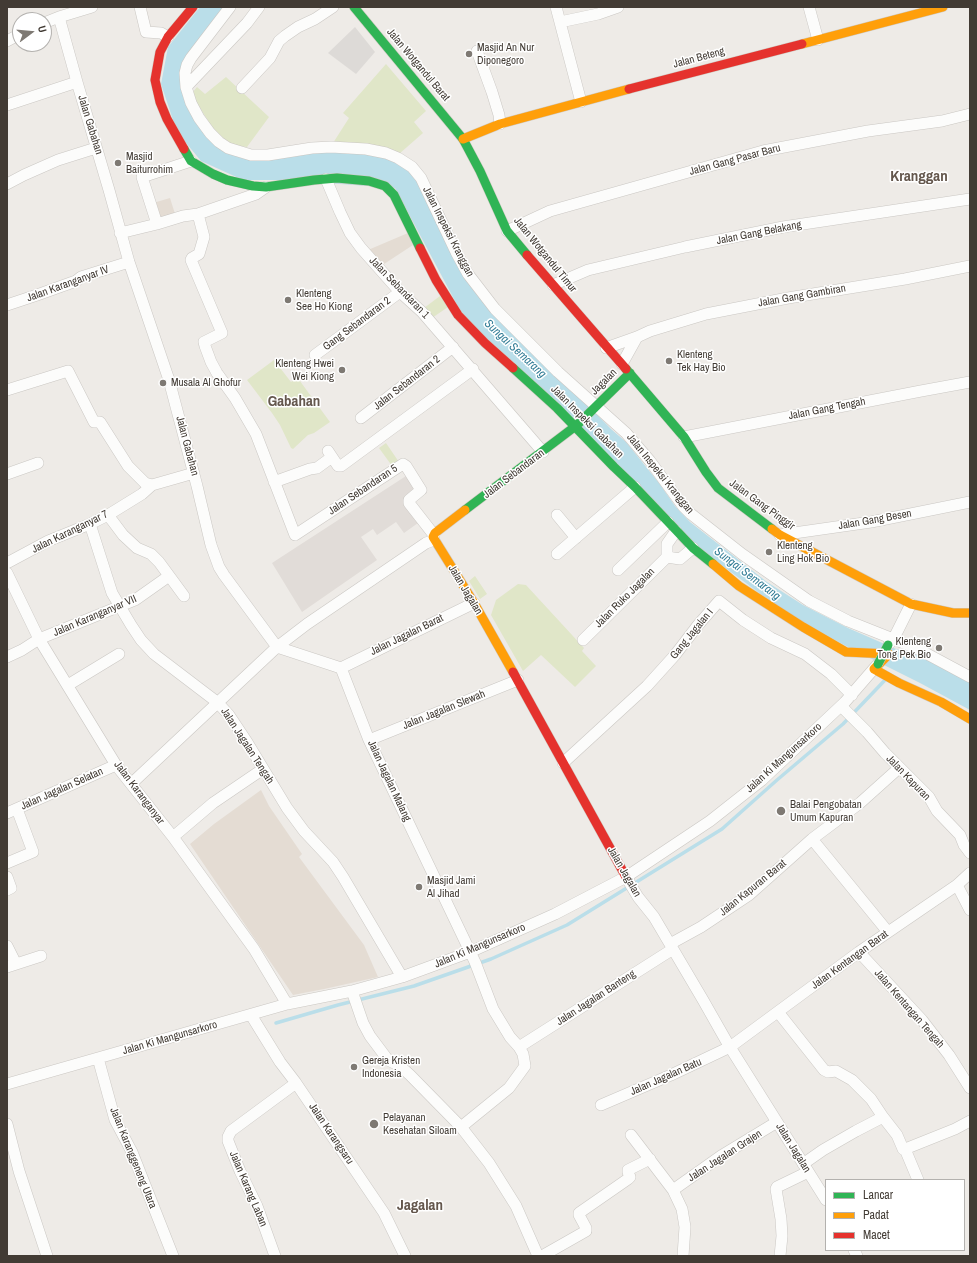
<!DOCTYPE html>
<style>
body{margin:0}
#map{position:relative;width:977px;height:1263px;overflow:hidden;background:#eeebe7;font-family:"Archivo Narrow",sans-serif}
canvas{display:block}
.frame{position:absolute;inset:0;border:8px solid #423b34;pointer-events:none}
.legend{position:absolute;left:825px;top:1179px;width:140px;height:72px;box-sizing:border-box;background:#fff;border:1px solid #b3b1ae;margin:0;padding:5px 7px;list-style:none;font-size:12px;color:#423b34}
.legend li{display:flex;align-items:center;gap:8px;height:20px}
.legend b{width:20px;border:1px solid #b3b1ae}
.north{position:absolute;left:12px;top:12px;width:40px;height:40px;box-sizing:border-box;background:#fff;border:1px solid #b3b1ae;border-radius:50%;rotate:74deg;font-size:11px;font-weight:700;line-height:16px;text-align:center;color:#423b34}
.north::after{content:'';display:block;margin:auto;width:14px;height:18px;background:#7e7973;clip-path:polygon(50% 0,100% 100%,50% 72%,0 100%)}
</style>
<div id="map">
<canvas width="977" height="1263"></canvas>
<div class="frame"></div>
<ul class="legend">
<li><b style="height:5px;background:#30b455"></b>Lancar</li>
<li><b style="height:5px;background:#ff9f0a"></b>Padat</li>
<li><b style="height:5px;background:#e5322d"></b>Macet</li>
</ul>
<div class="north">U</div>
</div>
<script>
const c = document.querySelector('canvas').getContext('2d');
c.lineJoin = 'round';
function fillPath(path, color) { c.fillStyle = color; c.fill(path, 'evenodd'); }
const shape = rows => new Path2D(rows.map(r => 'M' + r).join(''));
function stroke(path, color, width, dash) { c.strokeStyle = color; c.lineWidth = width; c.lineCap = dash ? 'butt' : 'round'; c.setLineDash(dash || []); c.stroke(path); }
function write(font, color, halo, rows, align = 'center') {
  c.font = font + ' "Archivo Narrow",sans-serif'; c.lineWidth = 3; c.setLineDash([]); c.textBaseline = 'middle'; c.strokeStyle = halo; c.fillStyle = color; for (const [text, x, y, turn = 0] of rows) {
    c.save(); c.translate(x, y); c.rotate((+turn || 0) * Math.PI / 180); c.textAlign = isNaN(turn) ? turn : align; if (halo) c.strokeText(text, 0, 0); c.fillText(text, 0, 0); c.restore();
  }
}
const industrial = shape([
 [406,476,418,492,404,503,418,523,404,533,396,522,377,535,373,529,361,537,377,560,302,612,272,563]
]);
const education = shape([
 [170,198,176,217,159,222,153,203],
 [408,233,413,245,381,266,368,250],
 [261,790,269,806,302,854,299,857,364,945,378,977,324,989,293,995,190,844,214,824]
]);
const green = shape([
 [386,64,426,111,414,122,423,133,399,154,333,143,349,118,343,113],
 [226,77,269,117,247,147,239,146,232,144,224,139,214,130,198,105,192,93,197,87,205,94],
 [440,296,448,307,432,318,424,308],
 [274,360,291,382,297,377,330,422,314,433,308,435,293,449,291,448,280,425,272,413,247,380],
 [386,443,401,465,395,470,379,448],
 [475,576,487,594,480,599,469,581],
 [518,584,526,585,584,648,582,651,596,666,575,687,541,655,523,671,491,615,496,600]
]);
const parking = shape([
 [355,27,375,52,356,74,328,53]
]);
const water = shape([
 [200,7,225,7,180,84,184,99,189,111,210,140,221,150,233,155,275,157,337,151,379,156,404,166,414,176,468,283,611,429,626,442,659,483,675,506,690,522,767,582,803,605,848,628,896,649,918,655,970,681,970,710,920,683,846,646,792,617,705,553,463,316,395,188,285,180,243,180,201,161,177,132,161,84,168,47]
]);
const stream = shape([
 [276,1023,338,1005,414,986,491,959,567,925,722,829,777,780,843,724,886,679]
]);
const street = shape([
 [140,7,146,32,161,33,168,37],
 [230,7,191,58,187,65,185,73,186,87,191,103,199,118,210,133,219,142,228,148,251,155,268,155,312,148,331,147,366,149,386,153,398,158,412,167,421,178,456,252,468,274,495,309,558,372,626,433,650,461,683,506,691,514,742,554,809,601,848,621,916,648,970,677],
 [556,7,581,102],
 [809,7,818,40],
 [59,17,77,82,109,190,129,262,169,380,197,486,211,545,219,567,224,575,277,647],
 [560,22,598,14,618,7],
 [44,23,59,17,92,7],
 [7,41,20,34],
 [477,51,492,92,499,115,500,124],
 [186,87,247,23,259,7],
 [242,88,270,58,279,41,285,36,298,27,315,19,333,7],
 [7,105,77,82],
 [326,179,340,212,350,233,361,248,400,292,422,312,543,452],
 [7,184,24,175,58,160,96,148],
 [198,214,204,237,199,254,192,258,191,260,222,333,204,342,205,346,211,362,217,373,235,398,256,434,295,535,403,464,406,466,421,490,409,500,409,503,434,535],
 [157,224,142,177,191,161],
 [507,231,550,211,763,151,868,131,942,121,970,114],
 [120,233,157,224,183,216,198,214,256,194,266,187],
 [553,285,588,270,685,247,783,227,970,199],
 [7,305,37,295,76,281,81,277,129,262],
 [606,348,637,337,650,331,706,314,788,298,905,279,970,266],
 [315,355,400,292],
 [622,364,637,337],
 [7,390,68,371,94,422,100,422,128,466,145,483,152,485,194,473],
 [361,418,453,347],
 [684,437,921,391,970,382],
 [328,451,338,466,341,466,473,369],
 [7,474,38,463],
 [274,482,310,469,317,468,332,457],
 [108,515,123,535,137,548,151,554,159,562,184,596],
 [557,515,576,538],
 [90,524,112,593,131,625,141,640,154,654,217,702,229,715,247,742,287,808,304,831,333,862,343,877,402,977],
 [780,535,871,522,970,502],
 [557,554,635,487],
 [667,557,680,559,693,548],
 [667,557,667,544,676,531],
 [7,563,48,541,90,524,108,515,142,494,152,485],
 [618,570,668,522],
 [7,573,39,639,116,765,173,837,254,949,287,1004],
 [583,640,667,557],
 [889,644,894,638,911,604],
 [277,647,341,668],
 [7,657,22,650,39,639,135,600,169,576],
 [341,668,369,740,475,962,493,1009,510,1037,519,1047,523,1054,525,1066,509,1088,461,1127],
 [341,668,474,603],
 [68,685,119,654],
 [841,706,867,732,885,753,929,797,937,811,960,835,964,845,970,853],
 [369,740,518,680],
 [563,763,647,686,675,655,698,625,719,601,743,620,771,638,805,654,831,674,852,695],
 [131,784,277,647,307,624,426,543,434,540],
 [7,813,116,765],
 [173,837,213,803,263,769],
 [812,839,888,932],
 [7,863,33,852,17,809],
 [7,877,11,888,7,890],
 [626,877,638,897,654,917,703,1000,728,1044,826,1200],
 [957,885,970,910],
 [670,944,701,927,749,895,812,839,860,803,899,768],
 [7,946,16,964],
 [859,952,922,1020,949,1055,970,1088],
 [7,967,41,956],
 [352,991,363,1023,370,1036,388,1060,400,1066,410,1075,461,1127,489,1163,516,1206,538,1256],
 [778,1012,824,1070,828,1072,836,1071,852,1080,871,1099,883,1117],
 [251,1015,280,1062,296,1083,384,1213,405,1256],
 [519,1047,673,949],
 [98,1058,115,1120,132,1152,173,1256],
 [7,1084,287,1004,352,991,402,977,470,952,555,914,626,877,710,821,762,780,845,702,878,664],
 [601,1105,671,1075,730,1047,859,952,957,885,970,873],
 [7,1124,19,1171,47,1256],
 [631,1135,673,1190,682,1209,685,1227,683,1256],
 [905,1149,918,1180],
 [803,1164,823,1150,856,1131,883,1117,897,1135,903,1149,905,1149,955,1129,970,1121],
 [673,1190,721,1156,777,1122],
 [854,1250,857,1256],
 [275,1256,257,1206,240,1171,228,1141,228,1137,231,1131,296,1083],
 [542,1256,586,1231,586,1228,579,1215,579,1213,628,1179,630,1177,628,1172,628,1170,650,1159],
 [780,1256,782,1236,781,1219,776,1189,777,1187,808,1172]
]);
const fast = shape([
 [354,7,463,139,480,171,507,231,527,255],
 [184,149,191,161,213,174,227,180,253,186,266,187,314,180,337,178,369,181,385,186,394,195,420,248],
 [513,368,557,408,614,467,635,487,693,548,713,564],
 [626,369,684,437,706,472,718,488,772,529],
 [465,510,577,425,630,373]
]);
const slow = shape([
 [802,44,943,7],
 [463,139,500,124,629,89],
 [465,510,435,533,433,537,474,603,513,672],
 [772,529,780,535,911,604,953,613,970,613],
 [713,564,739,586,803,627,846,652,889,654,874,669,899,683,941,702,970,719]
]);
const jam = shape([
 [629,89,802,44],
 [184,149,167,119,160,102,155,80,160,52,168,37,193,7],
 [420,248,436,280,458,315,485,343,513,368],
 [527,255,626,369],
 [513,672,626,877]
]);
const fastBridge = shape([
 [878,664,888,645]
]);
const markers = [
 [469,54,4,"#7e7973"],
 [118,163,4,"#7e7973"],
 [288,300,4,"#7e7973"],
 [669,361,4,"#7e7973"],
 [342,370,4,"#7e7973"],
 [163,383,4,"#7e7973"],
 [769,552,4,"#7e7973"],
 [939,648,4,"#7e7973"],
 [781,811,5,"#7e7973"],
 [419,887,4,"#7e7973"],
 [354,1067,4,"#7e7973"],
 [374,1124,5,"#7e7973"]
];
const poiNames = [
 ["Masjid An Nur",477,48],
 ["Diponegoro",477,61],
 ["Masjid",126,157],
 ["Baiturrohim",126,170],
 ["Klenteng",296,294],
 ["See Ho Kiong",296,307],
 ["Klenteng",677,355],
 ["Tek Hay Bio",677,368],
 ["Klenteng Hwei",334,364,"right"],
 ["Wei Kiong",334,377,"right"],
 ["Musala Al Ghofur",171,383],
 ["Klenteng",777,546],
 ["Ling Hok Bio",777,559],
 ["Klenteng",931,642,"right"],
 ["Tong Pek Bio",931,655,"right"],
 ["Balai Pengobatan",790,805],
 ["Umum Kapuran",790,818],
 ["Masjid Jami",427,881],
 ["Al Jihad",427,894],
 ["Gereja Kristen",362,1061],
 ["Indonesia",362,1074],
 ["Pelayanan",383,1118],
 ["Kesehatan Siloam",383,1131]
];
const streetNames = [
 ["Jalan Beteng",699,58,-15],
 ["Jalan Wotgandul Barat",418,65,50],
 ["Jalan Gabahan",90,125,73],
 ["Jalan Gang Pasar Baru",735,160,-15],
 ["Jalan Inspeksi Kranggan",448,232,63],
 ["Jalan Gang Belakang",759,233,-11],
 ["Jalan Wotgandul Timur",545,255,51],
 ["Jalan Karanganyar IV",68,284,-20],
 ["Jalan Sebandaran 1",399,288,46],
 ["Jalan Gang Gambiran",802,296,-10],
 ["Gang Sebandaran 2",357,324,-37],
 ["Jagalan",604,382,-45],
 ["Jalan Sebandaran 2",407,383,-38],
 ["Jalan Gang Tengah",827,409,-11],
 ["Jalan Inspeksi Gabahan",587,422,45],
 ["Jalan Gabahan",187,446,75],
 ["Jalan Sebandaran",514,474,-37],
 ["Jalan Inspeksi Kranggan",660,474,51],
 ["Jalan Sebandaran 5",363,490,-34],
 ["Jalan Gang Pinggir",762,505,36],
 ["Jalan Gang Besen",875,520,-10],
 ["Jalan Karanganyar 7",70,532,-26],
 ["Jalan Jagalan",465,590,59],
 ["Jalan Ruko Jagalan",625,598,-45],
 ["Jalan Karanganyar VII",95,616,-23],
 ["Gang Jagalan I",692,634,-51],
 ["Jalan Jagalan Barat",407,635,-26],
 ["Jalan Jagalan Slewah",444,710,-22],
 ["Jalan Jagalan Tengah",247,746,57],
 ["Jalan Ki Mangunsarkoro",784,758,-42],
 ["Jalan Kapuran",908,778,46],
 ["Jalan Jagalan Malang",389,781,65],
 ["Jalan Jagalan Selatan",62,789,-24],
 ["Jalan Karanganyar",139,793,53],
 ["Jalan Jagalan",624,872,60],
 ["Jalan Kapuran Barat",753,888,-39],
 ["Jalan Ki Mangunsarkoro",480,946,-23],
 ["Jalan Kentangan Barat",850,960,-36],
 ["Jalan Jagalan Banteng",596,998,-33],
 ["Jalan Kentangan Tengah",909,1009,49],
 ["Jalan Ki Mangunsarkoro",170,1038,-16],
 ["Jalan Jagalan Batu",666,1077,-24],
 ["Jalan Karangsaru",331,1134,56],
 ["Jalan Jagalan",793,1148,58],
 ["Jalan Jagalan Grajen",725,1156,-33],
 ["Jalan Karanggeneng Utara",133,1158,68],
 ["Jalan Karang Laban",248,1189,67]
];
const waterNames = [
 ["Sungai Semarang",515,349,43],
 ["Sungai Semarang",747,574,37]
];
const districtNames = [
 ["Kranggan",919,177],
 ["Gabahan",294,402],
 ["Jagalan",420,1206]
];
fillPath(industrial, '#e1dcd8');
fillPath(education, '#e4dcd3');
fillPath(green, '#e0e6c8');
fillPath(parking, '#dddad7');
fillPath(water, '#badee9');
stroke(stream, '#badee9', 3.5);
stroke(street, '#cac7c3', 12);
stroke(fast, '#cfc9c1', 10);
stroke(slow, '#cfc9c1', 10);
stroke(jam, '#cfc9c1', 10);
stroke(street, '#fcfcfb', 11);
stroke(fast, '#30b455', 9);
stroke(slow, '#ff9f0a', 9);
stroke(jam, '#e5322d', 9);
stroke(fastBridge, '#cfc9c1', 10, []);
stroke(fastBridge, '#30b455', 9);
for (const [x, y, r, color] of markers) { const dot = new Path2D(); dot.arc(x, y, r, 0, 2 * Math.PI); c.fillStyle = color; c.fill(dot); stroke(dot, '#fff', 1.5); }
write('11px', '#423b34', '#fff', poiNames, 'left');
write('11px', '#423b34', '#fff', streetNames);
write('italic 12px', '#327d96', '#fff', waterNames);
write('bold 15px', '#64574d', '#fff', districtNames);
</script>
